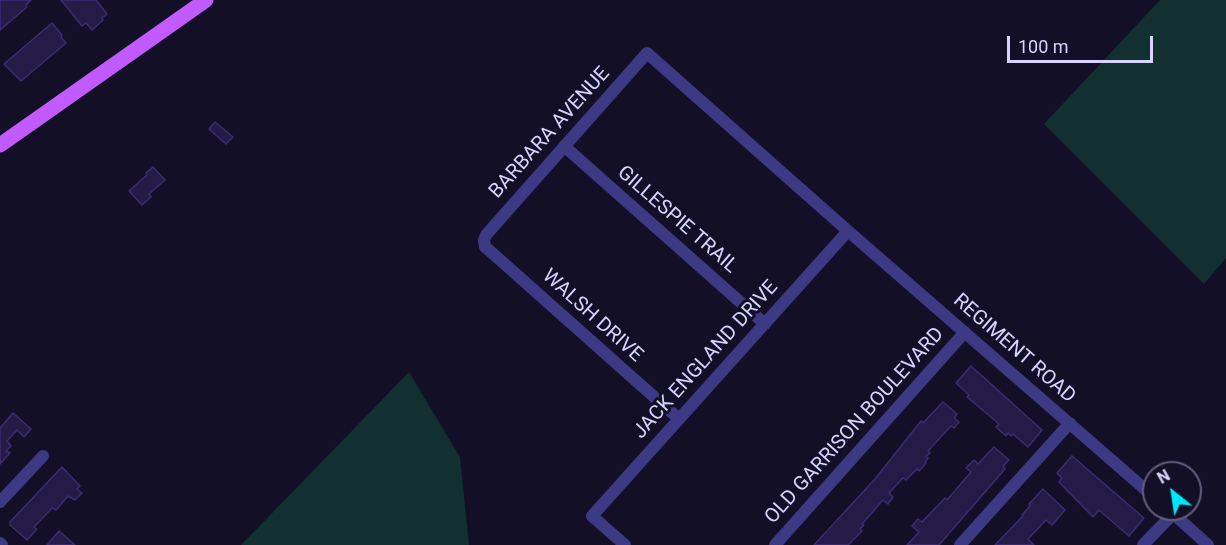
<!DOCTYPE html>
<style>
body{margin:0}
#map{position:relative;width:1226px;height:545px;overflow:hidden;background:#130f26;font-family:Roboto,sans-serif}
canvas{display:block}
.north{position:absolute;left:1142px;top:461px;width:60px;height:60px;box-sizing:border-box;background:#130f26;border:2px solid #625e7d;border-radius:50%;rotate:330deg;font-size:16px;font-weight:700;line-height:24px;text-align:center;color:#d9d4ff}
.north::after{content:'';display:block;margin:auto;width:21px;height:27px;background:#00e5ff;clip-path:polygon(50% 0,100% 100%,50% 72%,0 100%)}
.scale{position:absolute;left:1007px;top:36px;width:146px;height:27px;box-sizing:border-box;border:3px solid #d9d4ff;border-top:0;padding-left:8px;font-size:18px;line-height:21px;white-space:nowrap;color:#d9d4ff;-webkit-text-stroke:4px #130f26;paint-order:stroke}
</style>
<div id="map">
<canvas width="1226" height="545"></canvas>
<div class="north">N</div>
<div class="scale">100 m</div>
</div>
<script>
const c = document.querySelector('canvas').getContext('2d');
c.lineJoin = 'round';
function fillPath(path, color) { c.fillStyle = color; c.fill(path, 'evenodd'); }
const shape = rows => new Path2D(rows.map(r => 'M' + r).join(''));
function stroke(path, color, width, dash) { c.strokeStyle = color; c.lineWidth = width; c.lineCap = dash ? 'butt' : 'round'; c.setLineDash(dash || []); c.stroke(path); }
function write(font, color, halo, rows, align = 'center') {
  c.font = font + ' Roboto,sans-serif'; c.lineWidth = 6; c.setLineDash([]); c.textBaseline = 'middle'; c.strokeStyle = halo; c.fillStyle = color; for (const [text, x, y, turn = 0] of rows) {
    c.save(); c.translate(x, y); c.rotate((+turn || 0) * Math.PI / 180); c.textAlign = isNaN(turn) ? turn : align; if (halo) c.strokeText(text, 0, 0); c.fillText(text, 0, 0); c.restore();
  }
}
const green = shape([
 [1160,0,1226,0,1226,258,1204,284,1044,124],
 [409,372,460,457,469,545,241,545]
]);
const building = shape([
 [0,0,31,0,26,5,27,7,0,30,0,0],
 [61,0,96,0,107,14,102,18,103,20,92,30,86,23,82,26,61,0],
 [52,23,62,35,61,37,66,43,21,81,4,64,52,23],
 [215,122,233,137,226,144,209,129,215,122],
 [153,167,165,180,149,194,151,197,142,205,129,191,147,175,146,173,153,167],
 [971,366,1042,430,1028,447,1013,434,1011,436,1008,433,1006,436,996,427,999,424,967,397,969,395,956,383,971,366],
 [943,402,957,414,954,418,959,422,954,428,951,426,928,451,930,453,926,456,928,458,925,462,926,463,919,471,917,469,906,480,903,478,889,493,893,497,888,504,883,500,862,524,864,525,860,529,862,531,848,545,814,545,875,479,921,421,923,423,943,402],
 [13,413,31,429,24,437,17,430,7,441,11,446,6,451,10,453,0,464,0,428,13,413],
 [994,447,1009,460,1003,466,1005,469,939,545,907,545,919,532,912,526,918,519,922,522,945,498,947,500,971,472,966,468,974,460,978,464,994,447],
 [1072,456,1144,518,1129,536,1099,510,1093,517,1059,482,1062,478,1057,473,1072,456],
 [62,467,80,486,77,489,82,493,75,500,68,496,56,510,52,508,34,527,37,529,27,540,10,525,10,522,62,467],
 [1043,489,1065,510,1052,525,1046,520,1028,539,1034,545,995,545,1023,516,1022,515,1030,506,1029,504,1043,489],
 [59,531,75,545,47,545,59,531]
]);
const minor = shape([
 [564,146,765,324],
 [679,419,490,251,485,247,484,240,486,235,647,53,848,231,1154,497],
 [0,502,43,456],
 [1168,509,1208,545],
 [0,543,2,545],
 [625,545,592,516,848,231],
 [775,545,965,332],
 [960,545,1070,423],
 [1143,545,1173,514]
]);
const major = shape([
 [0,145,206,0]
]);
const streetNames = [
 ["BARBARA AVENUE",550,133,-48],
 ["GILLESPIE TRAIL",677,220,41],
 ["WALSH DRIVE",592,316,42],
 ["REGIMENT ROAD",1014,349,41],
 ["JACK ENGLAND DRIVE",706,360,-48],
 ["OLD GARRISON BOULEVARD",855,426,-48]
];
fillPath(green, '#12302f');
fillPath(building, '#241b47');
stroke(building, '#3b2d73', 1.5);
stroke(minor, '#3d3a85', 12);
stroke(major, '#c25bff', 15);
write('20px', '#d9d4ff', '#130f26', streetNames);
</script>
